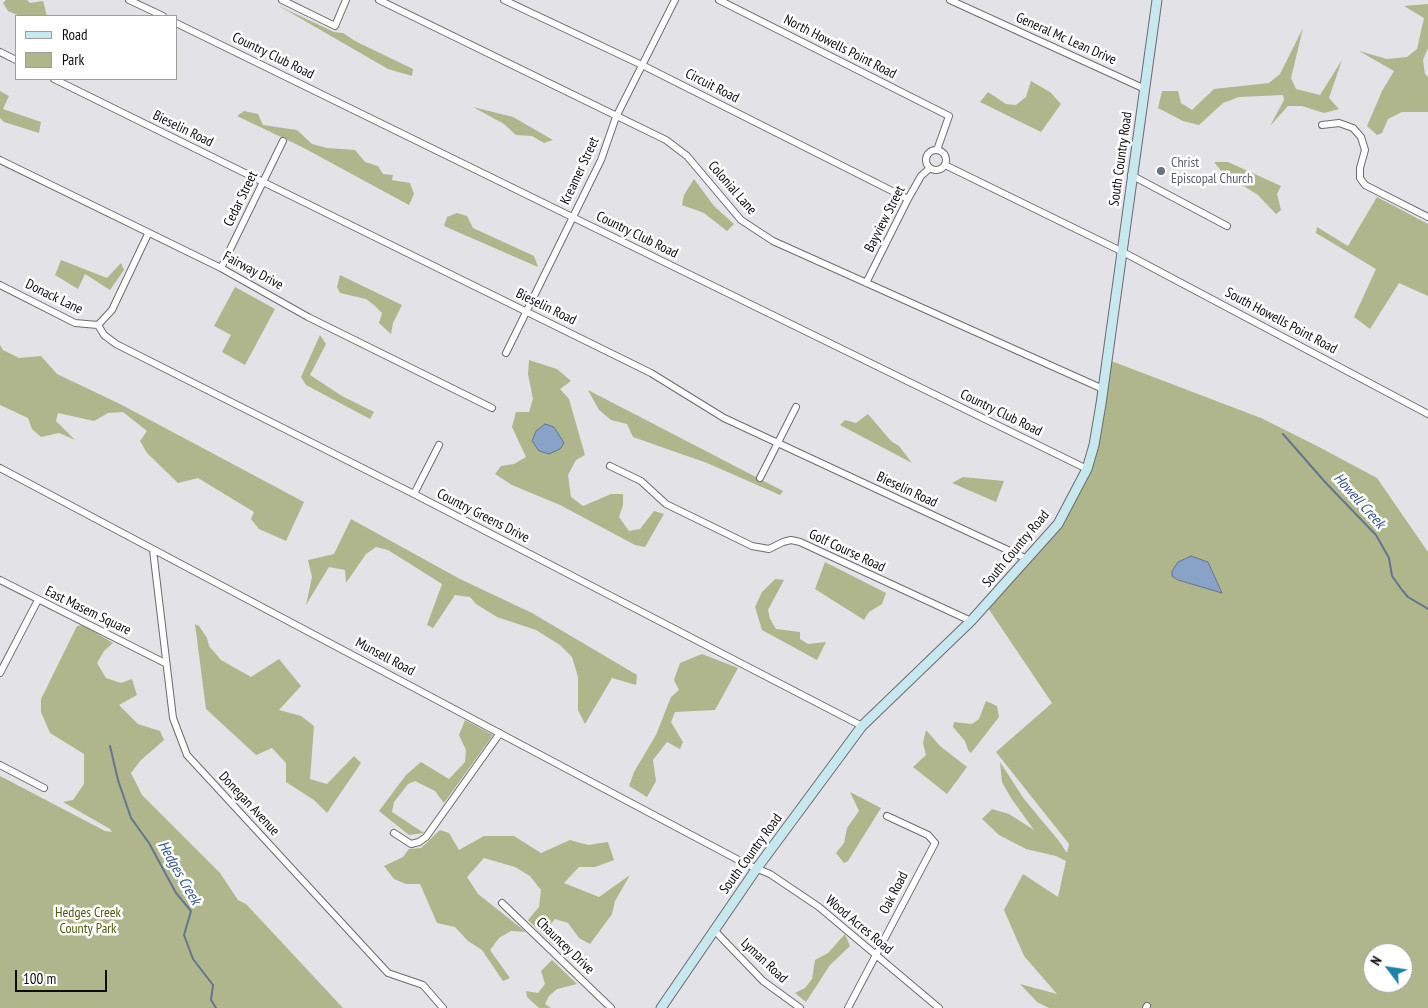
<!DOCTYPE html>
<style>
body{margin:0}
#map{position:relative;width:1428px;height:1008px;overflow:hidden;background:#e2e2e7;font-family:"PT Sans Narrow",sans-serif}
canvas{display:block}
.legend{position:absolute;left:15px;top:15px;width:162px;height:65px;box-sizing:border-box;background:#fff;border:1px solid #9e9e9f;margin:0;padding:6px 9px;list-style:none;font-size:15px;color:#0d0d0f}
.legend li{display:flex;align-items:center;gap:10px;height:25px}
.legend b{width:25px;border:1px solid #9e9e9f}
.north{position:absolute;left:1363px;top:943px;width:50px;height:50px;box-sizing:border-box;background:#fff;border:1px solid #9e9e9f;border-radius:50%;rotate:301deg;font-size:14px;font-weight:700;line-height:20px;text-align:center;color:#0d0d0f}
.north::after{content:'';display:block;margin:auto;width:18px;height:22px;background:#1c82ac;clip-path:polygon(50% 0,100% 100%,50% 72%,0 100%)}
.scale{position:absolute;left:15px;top:970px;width:92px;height:22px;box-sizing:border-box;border:2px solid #0d0d0f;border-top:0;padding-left:6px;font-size:15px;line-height:18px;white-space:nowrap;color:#0d0d0f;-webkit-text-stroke:4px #fff;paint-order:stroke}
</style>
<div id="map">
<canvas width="1428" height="1008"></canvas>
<ul class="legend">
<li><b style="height:6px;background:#c7e8ee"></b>Road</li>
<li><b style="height:14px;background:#b0b68c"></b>Park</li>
</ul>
<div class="north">N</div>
<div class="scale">100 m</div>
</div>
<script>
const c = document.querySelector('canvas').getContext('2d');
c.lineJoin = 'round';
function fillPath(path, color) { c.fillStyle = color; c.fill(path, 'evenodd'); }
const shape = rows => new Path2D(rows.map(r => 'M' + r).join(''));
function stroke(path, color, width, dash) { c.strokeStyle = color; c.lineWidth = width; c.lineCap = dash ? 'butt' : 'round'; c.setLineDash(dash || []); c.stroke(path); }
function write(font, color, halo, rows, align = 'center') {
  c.font = font + ' "PT Sans Narrow",sans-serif'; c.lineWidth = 5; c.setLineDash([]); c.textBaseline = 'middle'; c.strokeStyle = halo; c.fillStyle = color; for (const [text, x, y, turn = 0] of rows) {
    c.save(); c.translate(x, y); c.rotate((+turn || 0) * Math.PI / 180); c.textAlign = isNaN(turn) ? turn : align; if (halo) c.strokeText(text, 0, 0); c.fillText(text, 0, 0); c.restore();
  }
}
const green = shape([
 [6,0,27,0,30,3,43,1,47,16,20,16,8,11,3,3],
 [1428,4,1428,48,1423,60,1425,74,1428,77,1428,112,1402,112,1388,119,1382,133,1377,135,1367,126,1382,91,1394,71,1359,51,1387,59,1407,57,1417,49,1424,18,1404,6],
 [279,6,334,32,343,33,355,41,413,69,412,76,388,69],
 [1303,28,1291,78,1296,89,1320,95,1342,60,1329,98,1339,109,1324,113,1302,106,1288,106,1270,126,1284,100,1283,95,1239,97,1223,103,1199,125,1183,121,1158,108,1162,91,1178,91,1181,103,1192,110,1214,89,1269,83,1280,74],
 [1031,81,1050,92,1061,104,1041,132,980,102,988,92,1006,104,1016,105,1026,97],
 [0,91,9,96,3,109,41,122,39,133,4,122,0,118],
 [473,107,513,117,553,140,544,143,532,136,516,135,504,124],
 [244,111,258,114,263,125,297,130,312,144,327,148,355,150,365,162,378,166,383,174,393,175,392,180,410,183,414,194,409,205,302,147,237,116],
 [1214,162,1228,162,1281,186,1277,194,1281,210,1276,214,1258,195,1223,173],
 [694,179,714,206,734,224,727,231,704,213,682,205,684,195],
 [1377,197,1428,224,1428,296,1399,283,1370,329,1354,317,1376,269,1316,233,1317,227,1348,246],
 [457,213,467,216,473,228,534,256,538,267,444,226,447,217],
 [61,260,107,278,121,263,124,270,110,290,85,274,78,289,55,275],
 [340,275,402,305,393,323,391,334,379,323,382,313,374,305,366,299,340,293,337,287],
 [235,287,275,309,245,365,222,352,231,335,214,326],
 [320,335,326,344,310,375,342,396,374,412,370,419,306,385,301,377],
 [0,345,3,350,19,358,41,356,57,374,120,404,304,502,286,541,259,529,251,519,254,512,198,478,178,483,147,453,140,441,147,431,123,412,108,413,94,421,58,413,56,421,75,440,59,433,41,437,32,429,28,418,0,405],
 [1106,359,1261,418,1319,447,1377,478,1428,552,1428,1008,1049,1008,1037,1002,1020,984,1057,994,1024,956,1004,910,1023,874,1058,897,1066,861,1056,856,1026,849,999,835,982,819,992,809,1009,814,1034,830,1011,798,1002,782,1000,762,1024,799,1059,841,1067,853,1069,844,996,752,1052,703,986,605,1058,524,1087,469],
 [1373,953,1403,953,1403,983,1373,983],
 [529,360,557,369,571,381,560,389,569,399,585,455,576,460,568,475,571,497,583,506,611,494,623,494,623,505,619,517,629,531,640,529,654,511,664,514,645,547,635,545,560,505,512,485,495,474,501,466,514,464,526,457,512,427,516,412,529,412,533,399,528,374],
 [588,390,783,491,780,495,707,463,633,437,627,424,611,420,599,410],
 [868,414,891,441,899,446,912,463,840,425,845,420,856,423],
 [963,477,1004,481,996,502,952,483],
 [351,519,460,579,532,613,637,675,636,685,612,678,585,724,578,710,578,677,572,657,560,645,536,630,497,617,476,604,470,597,455,595,433,628,427,625,442,584,388,550,376,547,366,554,346,583,345,570,329,567,306,605,312,577,308,560,334,554],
 [825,562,886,593,882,604,869,612,864,620,815,589],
 [775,579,784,580,768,610,770,619,776,629,800,632,800,639,808,644,826,642,817,660,762,630,755,607,762,592],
 [195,624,199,626,207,638,209,646,221,660,251,677,279,659,301,686,279,710,301,716,314,726,310,779,327,784,354,756,361,763,327,813,314,800,286,782,286,763,272,748,256,755,206,709],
 [83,625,113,643,104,651,97,663,106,678,121,683,132,679,137,695,119,705,138,724,160,731,164,740,140,761,131,773,142,795,220,873,238,900,246,904,343,1008,0,1008,0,776,105,831,112,832,110,829,63,802,73,800,84,784,84,754,50,733,41,712,41,699,77,626],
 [702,654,738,668,715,710,675,712,671,722,683,742,680,749,667,742,653,760,656,781,647,797,629,786,634,772,656,735,671,697,679,690,674,680,680,663],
 [986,701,997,706,999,717,971,753,968,750,965,741,953,727,954,722,972,724,979,719],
 [465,720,493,735,444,803,435,791,415,781,408,784,394,802,392,812,424,833,409,835,379,811,406,775,421,762,449,779,465,762,466,750,459,735],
 [926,730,940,746,967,767,947,794,913,767,926,755,923,743],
 [850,792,881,808,848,861,844,863,836,853,844,843,847,828,859,811],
 [440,830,449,833,459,850,484,836,514,836,541,853,570,840,588,845,608,842,614,860,595,867,579,867,564,883,599,897,630,875,615,901,612,914,590,944,579,938,568,923,555,919,548,927,562,949,552,943,528,920,539,907,541,890,530,876,515,867,484,858,467,877,478,894,526,932,511,931,499,938,490,950,510,978,503,981,482,950,468,941,455,927,437,923,420,884,406,884,394,879,384,866,403,857,409,849,421,848],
 [845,934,850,946,830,965,806,1002,795,993,805,988,812,979,815,960,828,953],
 [552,960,577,984,557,989,549,996,545,1004,551,1008,539,1008,527,997,526,991,538,993,545,984,541,971]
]);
const water = shape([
 [545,424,554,427,564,443,560,449,549,454,539,451,532,441,536,431,545,424],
 [1191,556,1208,562,1222,593,1178,580,1172,576,1172,571,1178,562,1191,556]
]);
const stream = shape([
 [1283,434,1325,482,1376,535,1389,558,1392,576,1402,590,1408,597,1428,609],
 [110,746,118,780,131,818,149,843,176,893,191,911,184,935,193,959,213,985,211,1000,216,1008]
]);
const minor = shape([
 [129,0,163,16],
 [282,0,335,26,346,0],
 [379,0,666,140,687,156,741,220,773,241,1103,389],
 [504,0,644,66,908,199],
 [719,0,949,116,937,150],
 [950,0,1145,89],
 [176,23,1087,469],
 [0,52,16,60],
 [54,79,651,373,724,418,1027,559],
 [1322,125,1339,123,1353,128,1361,137,1365,150,1360,168,1360,178,1365,185,1428,217],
 '926 160a10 10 0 1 1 20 0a10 10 0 1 1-20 0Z',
 [0,160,221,268,308,317,492,408],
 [945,165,1121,251,1428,414],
 [1131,175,1227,226],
 [221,268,283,141],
 [866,283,908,199,921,176,930,168],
 [0,285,75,323,98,325],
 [98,325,104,335,116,344,414,494,862,726],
 [98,325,112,310,148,234],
 [506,353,601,160,616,117,675,0],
 [610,466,641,481,666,504,752,546,769,549,783,542,791,540,800,542,971,621],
 [0,468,746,864,770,874,819,907,939,1008],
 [760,478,796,407],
 [414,494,439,445],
 [153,550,173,718,187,755,388,973,423,985,443,1008],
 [0,580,165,663],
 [0,673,38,600],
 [0,765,44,788],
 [394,833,411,844,419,842,426,837,500,733],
 [502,903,611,1008],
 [714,930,763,981,800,1008],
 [848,1008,935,843,928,835,887,816],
 [1146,1008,1147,1006]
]);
const secondary = shape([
 [661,1008,757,868,862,726,971,621,1058,524,1087,469,1094,445,1101,404,1157,0]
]);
const markers = [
 [1161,171,5,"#6b7280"]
];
const streetNames = [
 ["General Mc Lean Drive",1066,39,24],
 ["North Howells Point Road",840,47,27],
 ["Country Club Road",273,56,26],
 ["Circuit Road",712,86,27],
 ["Bieselin Road",183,129,26],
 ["South Country Road",1121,159,-82],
 ["Kreamer Street",580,171,-65],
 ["Colonial Lane",732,188,49],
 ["Cedar Street",241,199,-64],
 ["Bayview Street",885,219,-63],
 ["Country Club Road",637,235,26],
 ["Fairway Drive",253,271,28],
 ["Donack Lane",54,297,26],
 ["Bieselin Road",546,307,26],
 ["South Howells Point Road",1281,321,28],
 ["Country Club Road",1001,413,26],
 ["Bieselin Road",907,490,25],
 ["Country Greens Drive",483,516,27],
 ["South Country Road",1016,549,-50],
 ["Golf Course Road",847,551,25],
 ["East Masem Square",88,611,26],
 ["Munsell Road",385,657,28],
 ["Donegan Avenue",249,804,47],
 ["South Country Road",751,854,-54],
 ["Oak Road",894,893,-63],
 ["Wood Acres Road",859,925,40],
 ["Chauncey Drive",565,946,44],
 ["Lyman Road",764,961,43]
];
const worshipNames = [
 ["Christ",1171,163],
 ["Episcopal Church",1171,179]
];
const parkNames = [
 ["Hedges Creek",88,913],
 ["County Park",88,929]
];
const waterNames = [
 ["Howell Creek",1359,501,48],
 ["Hedges Creek",179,873,60]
];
fillPath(green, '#b0b68c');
fillPath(water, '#89a2c7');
stroke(water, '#647590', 1);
stroke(stream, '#647590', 2);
stroke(minor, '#6c6c70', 8);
stroke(secondary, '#6c6c70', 11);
stroke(minor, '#fff', 6);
stroke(secondary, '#c7e8ee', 9);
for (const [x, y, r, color] of markers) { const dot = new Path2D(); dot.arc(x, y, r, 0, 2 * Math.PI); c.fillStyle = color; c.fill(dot); stroke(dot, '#fff', 2); }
write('14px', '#0d0d0f', '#fff', streetNames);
write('14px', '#5b616d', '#fff', worshipNames, 'left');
write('14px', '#535910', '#fff', parkNames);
write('italic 15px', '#35578a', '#fff', waterNames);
</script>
